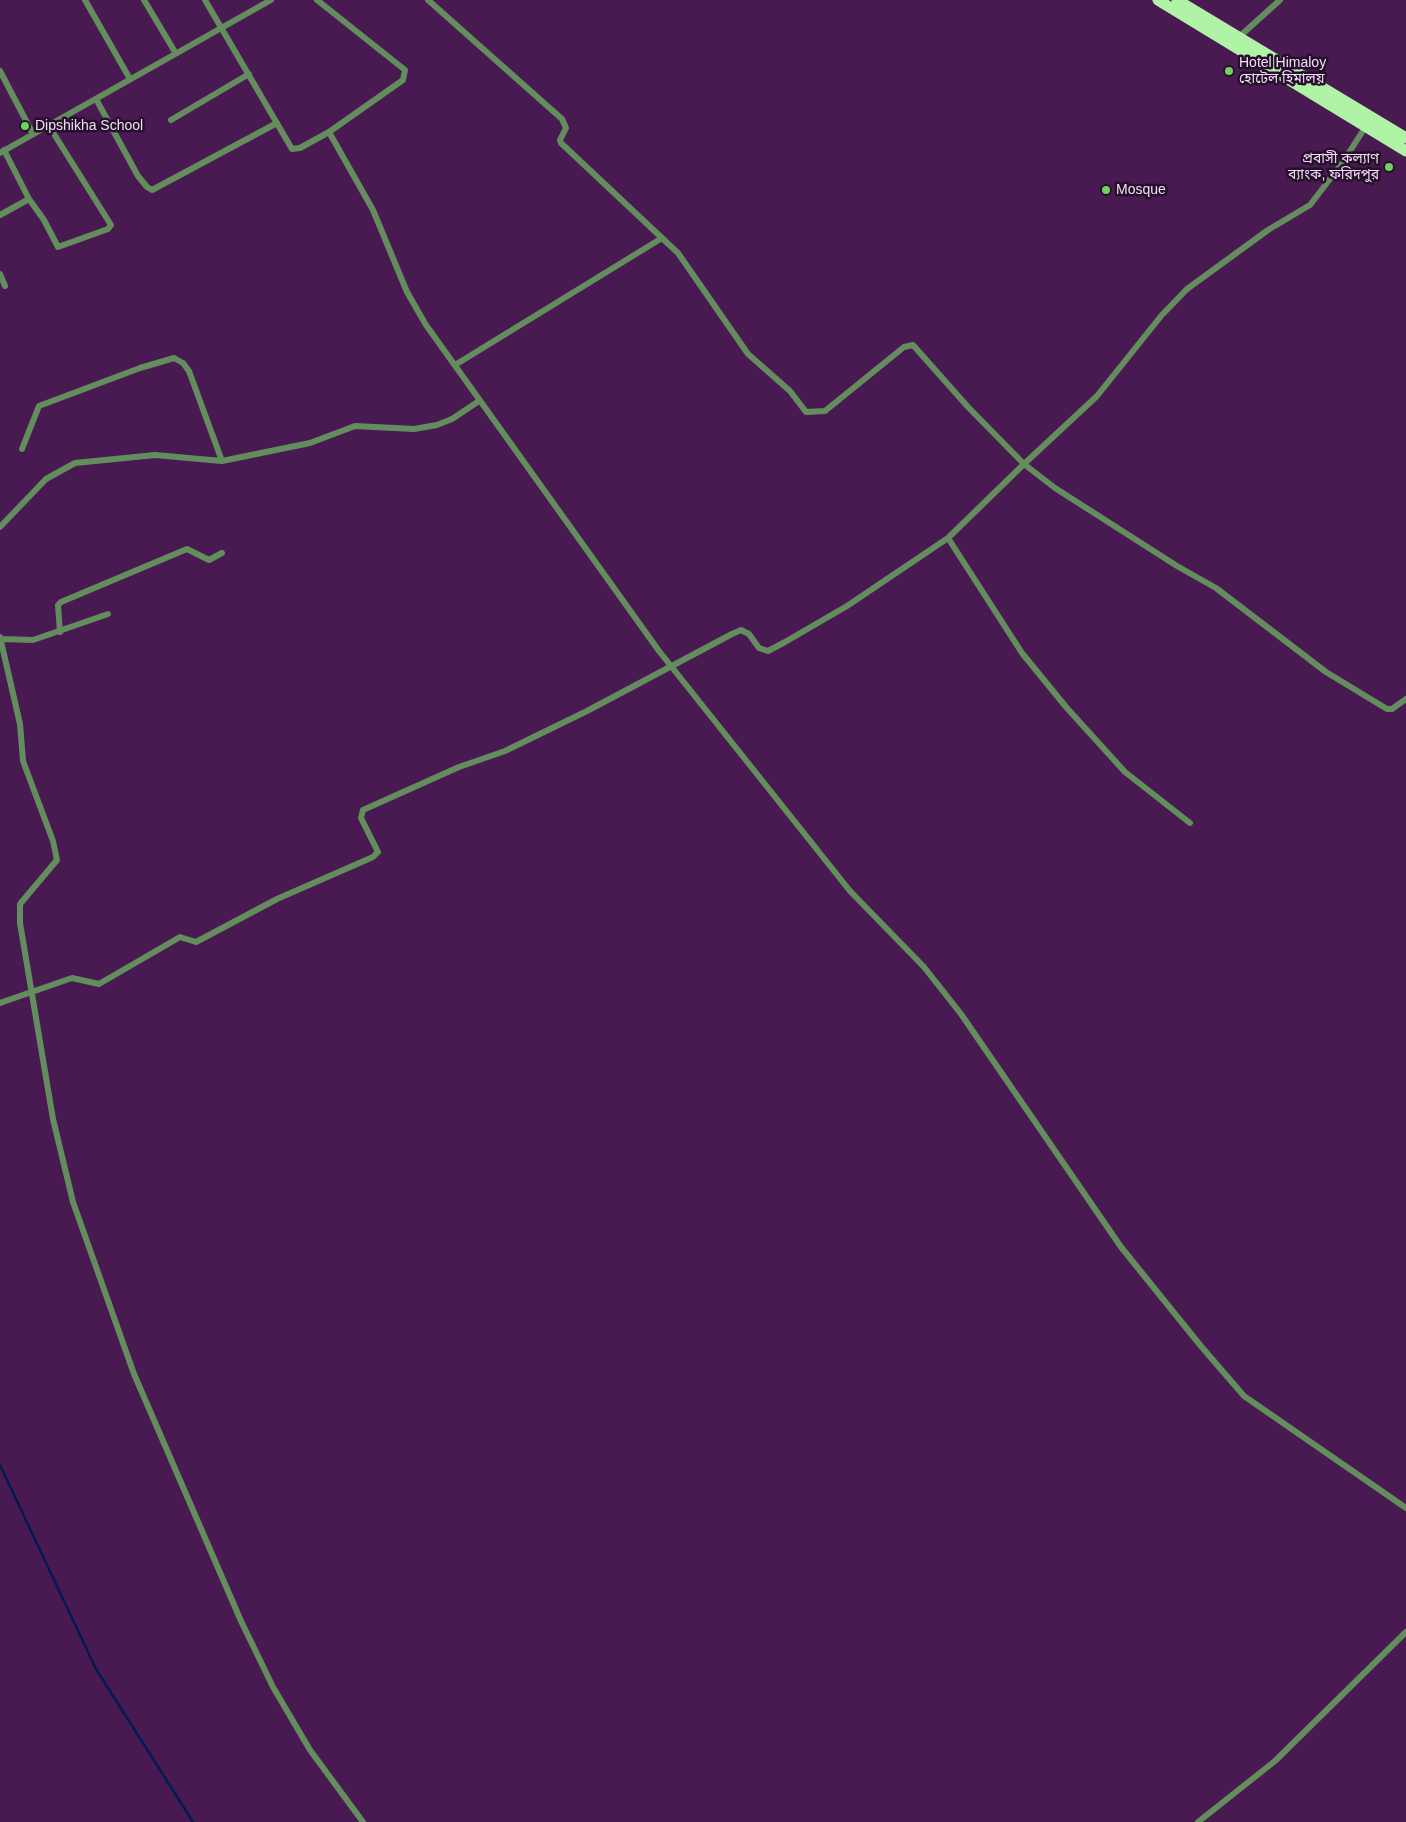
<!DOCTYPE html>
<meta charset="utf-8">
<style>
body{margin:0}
canvas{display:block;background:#491a52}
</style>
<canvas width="1406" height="1822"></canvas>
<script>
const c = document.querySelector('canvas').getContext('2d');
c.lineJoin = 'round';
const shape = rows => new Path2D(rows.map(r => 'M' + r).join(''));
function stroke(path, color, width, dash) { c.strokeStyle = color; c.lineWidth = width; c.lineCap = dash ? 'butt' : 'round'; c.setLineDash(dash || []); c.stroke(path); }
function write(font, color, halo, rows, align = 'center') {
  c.font = font + ' Arial,"Noto Sans Bengali",sans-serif'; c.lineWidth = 5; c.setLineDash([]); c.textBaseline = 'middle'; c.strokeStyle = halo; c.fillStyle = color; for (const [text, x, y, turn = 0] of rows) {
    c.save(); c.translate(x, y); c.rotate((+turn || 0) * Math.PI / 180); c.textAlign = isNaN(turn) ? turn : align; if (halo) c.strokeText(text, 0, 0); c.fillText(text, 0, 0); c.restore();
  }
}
const stream = shape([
 [0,1465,96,1669,193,1822]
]);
const minor = shape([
 [85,0,130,79],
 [144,0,175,52],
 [205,0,292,149,300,148,329,132],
 [317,0,405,70,403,80,329,132,373,210,407,292,426,325,659,651,850,891,924,967,961,1014,1121,1247,1200,1345,1244,1396,1406,1508],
 [428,0,562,119,566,128,560,140,561,143,662,238],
 [1239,37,1280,0],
 [0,71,33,134],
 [96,99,138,176,147,187,152,190,277,123],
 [171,120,249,74],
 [0,153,271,0],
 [29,199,44,220,58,247,108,229,111,225,49,126],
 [0,215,29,199,4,150],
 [0,274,5,286],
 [455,365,662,238,678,253,748,354,790,391,806,412,825,411,904,347,913,345,968,407,1024,464,1097,396,1161,316,1187,289,1268,230,1310,205,1343,162,1366,126],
 [22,449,39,406,140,368,174,358,183,363,189,371,222,461],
 [0,527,46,479,75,463,155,455,222,461,310,443,355,426,414,429,437,425,452,419,479,401],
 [948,538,1022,653,1066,707,1125,772,1190,823],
 [60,632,58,605,61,602,187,549,209,560,222,553],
 [0,637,20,724,23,761,53,841,57,860,20,904,20,923,53,1119,73,1202,134,1374,241,1621,273,1687,310,1750,363,1822],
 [1,639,33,640,108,614],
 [0,1003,72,978,99,984,180,937,196,942,277,899,373,857,378,852,361,818,363,810,459,767,505,751,587,711,732,634,741,630,749,634,759,648,768,651,785,642,847,606,948,538,1024,464,1055,488,1177,566,1216,588,1326,672,1387,709,1392,709,1406,699],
 [1198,1822,1275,1761,1406,1632]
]);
const trunk = shape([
 [1158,0,1406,151],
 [1177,0,1406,138]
]);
const markers = [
 [1229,71,5,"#70d35f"],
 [25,126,5,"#70d35f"],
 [1389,167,5,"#70d35f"],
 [1106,190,5,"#70d35f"]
];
const poiNames = [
 ["Hotel Himaloy",1239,63],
 ["হোটেল হিমালয়",1239,79],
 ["Dipshikha School",35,126],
 ["প্রবাসী কল্যাণ",1379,159,"right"],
 ["ব্যাংক, ফরিদপুর",1379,175,"right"],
 ["Mosque",1116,190]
];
stroke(stream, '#001b53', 2.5);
stroke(minor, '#638d5c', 6);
stroke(trunk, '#b0f2a6', 11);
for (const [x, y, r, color] of markers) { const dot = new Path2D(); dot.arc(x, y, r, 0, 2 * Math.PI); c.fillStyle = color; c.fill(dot); stroke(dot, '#251029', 2); }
write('14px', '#f7dbfd', '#251029', poiNames, 'left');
</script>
